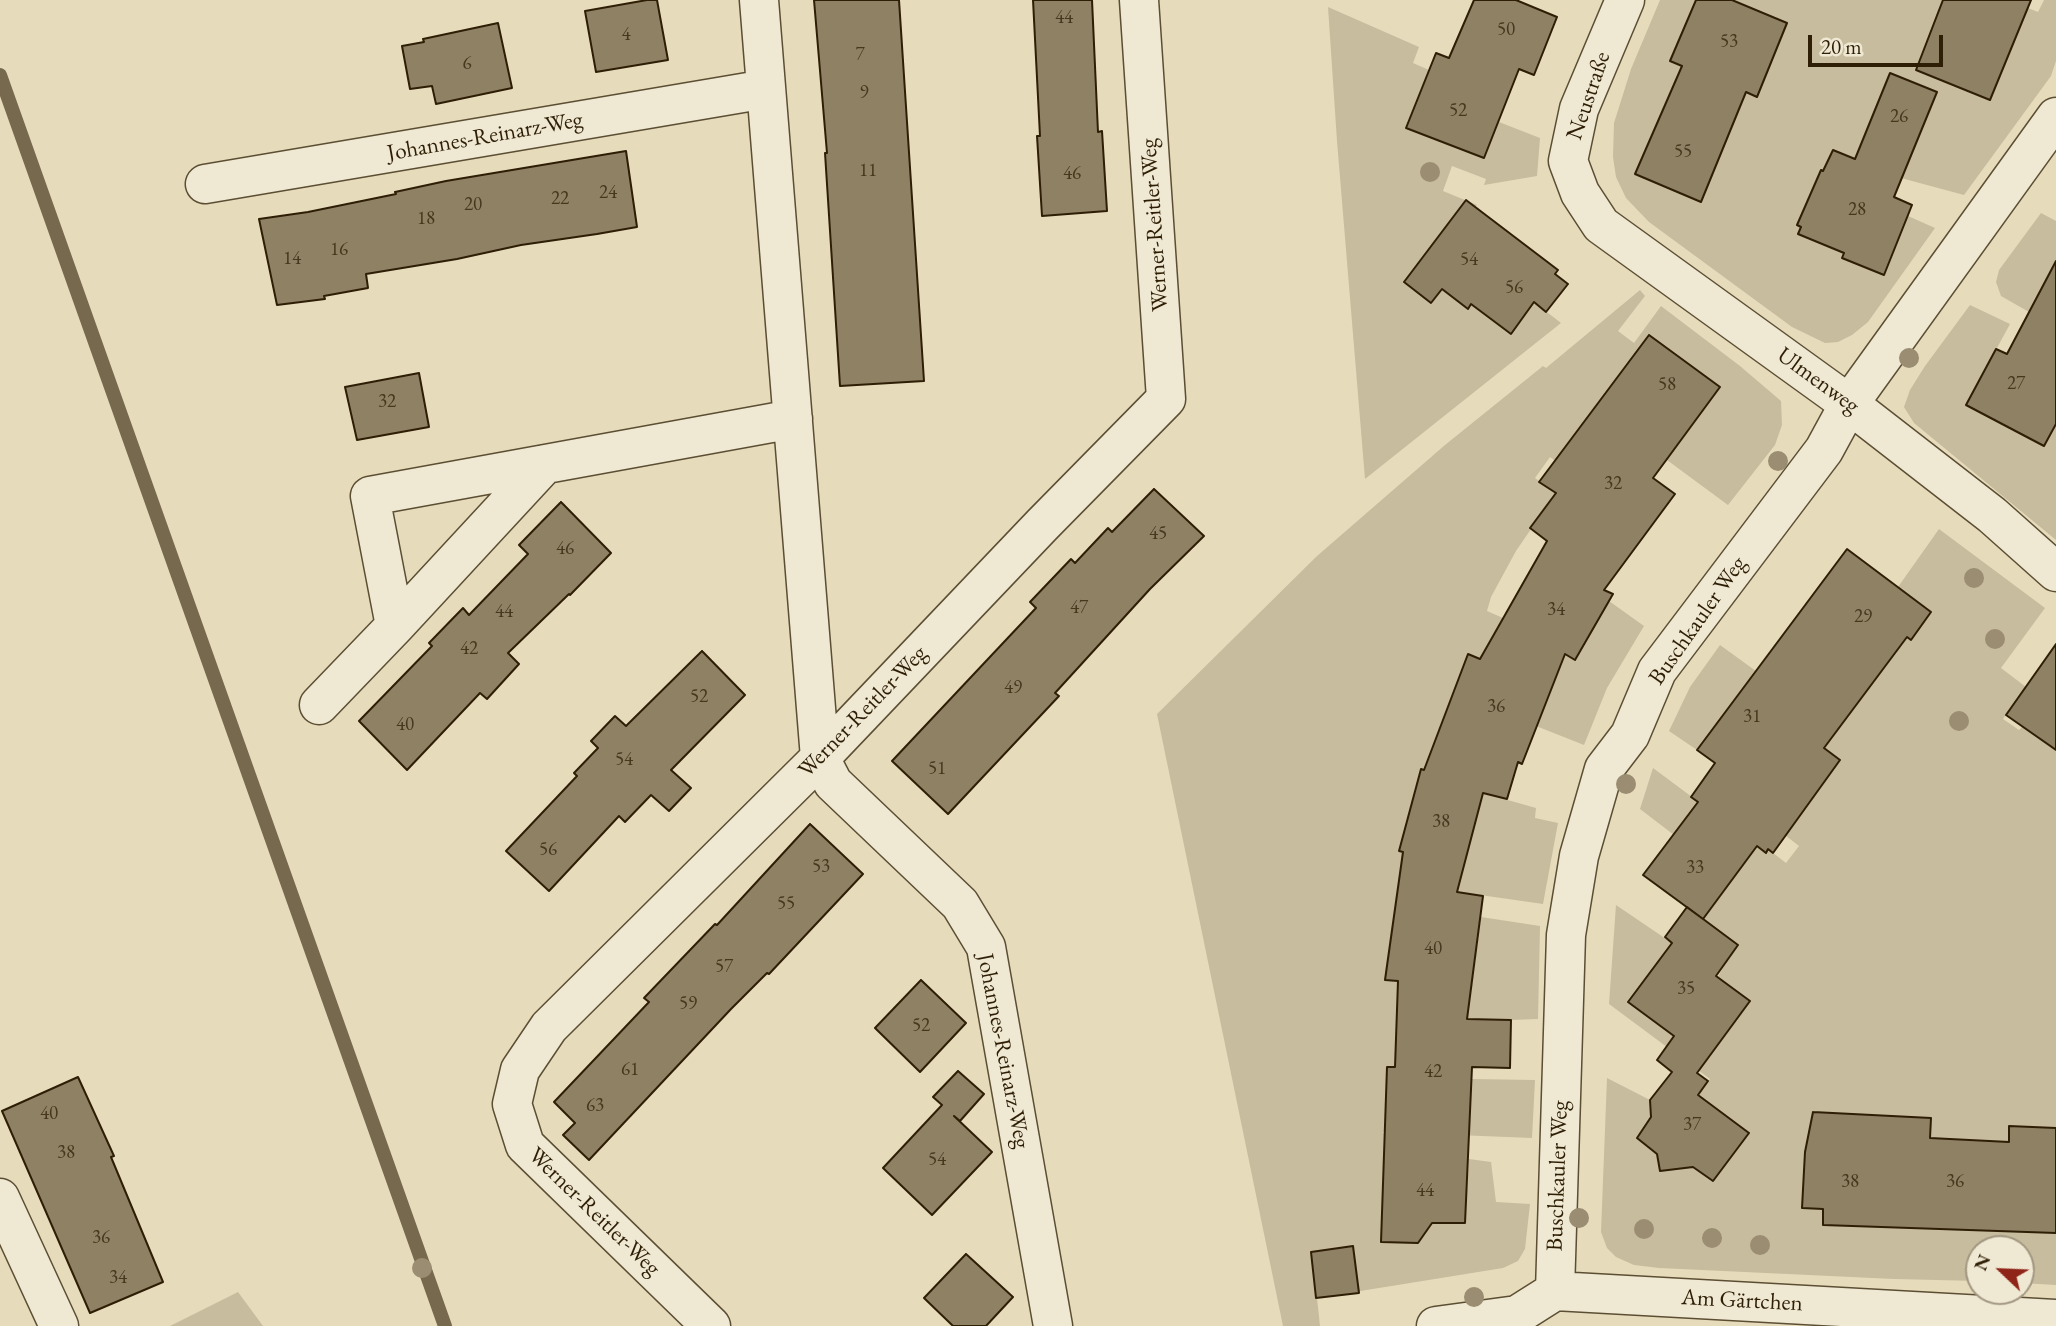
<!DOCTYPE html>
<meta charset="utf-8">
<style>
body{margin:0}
#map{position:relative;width:2056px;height:1326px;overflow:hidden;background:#e6dcbc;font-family:"EB Garamond",serif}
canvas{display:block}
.north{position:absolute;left:1965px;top:1235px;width:70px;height:70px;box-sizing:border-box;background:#efe8d3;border:2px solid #a29781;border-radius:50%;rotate:293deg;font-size:19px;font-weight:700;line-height:28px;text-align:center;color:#2e1e05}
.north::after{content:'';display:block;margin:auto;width:24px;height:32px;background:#8f2418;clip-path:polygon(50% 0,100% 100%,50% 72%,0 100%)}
.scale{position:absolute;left:1808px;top:35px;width:135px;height:32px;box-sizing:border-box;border:4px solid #2e1e05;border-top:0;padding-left:9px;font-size:21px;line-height:24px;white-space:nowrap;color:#2e1e05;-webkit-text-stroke:5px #efe8d3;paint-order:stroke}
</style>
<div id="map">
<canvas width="2056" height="1326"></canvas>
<div class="north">N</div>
<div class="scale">20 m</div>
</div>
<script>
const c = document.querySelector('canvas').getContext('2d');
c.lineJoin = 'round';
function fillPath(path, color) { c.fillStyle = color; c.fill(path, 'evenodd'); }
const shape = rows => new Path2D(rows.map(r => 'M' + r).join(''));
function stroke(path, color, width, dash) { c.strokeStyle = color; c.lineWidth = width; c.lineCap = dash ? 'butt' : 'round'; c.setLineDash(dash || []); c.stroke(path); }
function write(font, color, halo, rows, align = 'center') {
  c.font = font + ' "EB Garamond",serif'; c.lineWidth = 6; c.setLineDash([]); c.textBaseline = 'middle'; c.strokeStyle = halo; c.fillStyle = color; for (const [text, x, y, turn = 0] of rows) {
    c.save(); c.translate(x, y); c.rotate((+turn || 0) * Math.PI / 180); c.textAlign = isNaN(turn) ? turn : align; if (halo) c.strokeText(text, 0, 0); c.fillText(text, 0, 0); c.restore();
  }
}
const green = shape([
 [1660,0,2008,0,2038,12,2044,0,2056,0,2056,61,2051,76,1964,195,1901,178,1832,150,1823,171,1820,171,1797,225,1801,227,1798,234,1844,253,1842,258,1883,275,1908,216,1935,228,1868,322,1852,335,1838,342,1825,343,1792,327,1649,222,1626,198,1616,177,1613,157,1614,123,1631,69],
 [1328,7,1419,47,1413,63,1429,70,1407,128,1484,158,1499,122,1540,138,1537,176,1484,185,1486,179,1452,166,1443,191,1477,205,1437,238,1404,283,1431,303,1442,289,1467,309,1471,304,1534,302,1561,323,1365,479,1337,141],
 [2041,213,2056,221,2056,261,2029,312,2001,296,1996,282,1999,270],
 [1640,290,1645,296,1618,331,1634,343,1661,306,1740,366,1781,401,1782,425,1775,445,1728,505,1633,435,1570,472,1550,457,1535,478,1558,495,1542,513,1516,551,1491,597,1487,611,1503,618,1575,660,1609,601,1644,626,1607,688,1584,745,1536,726,1552,687,1468,654,1439,731,1516,761,1513,780,1461,767,1457,778,1421,769,1399,850,1463,867,1483,793,1536,808,1535,818,1558,823,1543,904,1452,891,1386,980,1471,992,1481,917,1540,926,1538,1019,1511,1020,1451,1018,1470,1120,1471,1079,1535,1080,1532,1138,1382,1132,1384,1133,1381,1242,1417,1243,1432,1223,1465,1223,1469,1159,1491,1162,1496,1202,1530,1204,1525,1249,1518,1261,1503,1268,1317,1298,1320,1326,1283,1326,1157,714,1317,556,1445,445,1543,366,1546,368],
 [1970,305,2010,324,1966,405,2044,446,2056,424,2056,540,1914,423,1904,407,1910,390,1925,366],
 [1939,529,2045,608,2001,668,2026,687,2003,719,2019,730,2023,726,2056,750,2056,1285,2021,1283,2021,1249,1979,1249,1979,1281,1894,1279,1659,1268,1634,1265,1616,1257,1607,1248,1601,1232,1607,1078,1650,1100,1651,1117,1637,1138,1657,1154,1693,1167,1713,1180,1699,1096,1700,1092,1710,1079,1609,1004,1616,905,1672,943,1628,1002,1685,1045,1695,1033,1716,1048,1750,1002,1718,977,1727,960,1703,919,1674,835,1640,809,1653,768,1766,852,1768,849,1786,863,1799,846,1781,832,1818,789,1840,760,1743,688,1697,750,1669,731,1690,687,1720,645,1760,674,1783,645,1859,701,1907,637,1911,640,1931,612,1898,587],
 [238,1292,263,1326,170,1326]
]);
const stream = shape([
 [0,75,445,1326]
]);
const building = shape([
 [647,0,657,0,668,60,596,72,585,11,647,0],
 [814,0,899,0,924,381,840,386,825,153,827,153,814,0],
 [1033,0,1092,0,1098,132,1102,131,1107,211,1042,216,1037,136,1040,136,1033,0],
 [1474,0,1516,0,1557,17,1534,75,1519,69,1484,158,1406,128,1436,53,1449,58,1474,0],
 [1696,0,1732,0,1787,23,1757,97,1746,92,1701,202,1635,174,1682,66,1670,61,1696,0],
 [1943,0,2031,0,1990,100,1916,70,1943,0],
 [498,23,512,88,436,104,432,86,410,89,402,46,424,42,423,39,498,23],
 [1890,73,1937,92,1894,197,1912,205,1884,275,1842,258,1844,253,1798,234,1801,227,1797,225,1821,170,1823,171,1833,150,1855,159,1890,73],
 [626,151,637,227,597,234,521,245,457,259,366,274,368,288,324,296,325,299,277,305,259,219,308,212,396,194,395,192,446,181,626,151],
 [1466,200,1558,270,1555,274,1568,284,1546,312,1534,302,1511,334,1471,304,1468,309,1442,289,1431,303,1404,282,1466,200],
 [2056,261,2056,424,2044,446,1966,405,1996,349,2007,354,2056,261],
 [1649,335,1720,387,1653,478,1675,494,1604,590,1613,594,1575,660,1565,654,1522,764,1518,762,1507,799,1483,793,1457,892,1483,896,1467,1019,1511,1020,1510,1068,1472,1067,1465,1223,1432,1223,1418,1243,1381,1242,1387,1067,1395,1067,1398,981,1385,980,1403,852,1399,851,1421,769,1424,770,1468,654,1480,659,1547,541,1530,528,1556,493,1539,482,1649,335],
 [419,373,429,427,357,440,345,387,419,373],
 [1154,489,1204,536,1150,589,1055,693,1059,696,948,814,892,761,1036,608,1030,602,1071,559,1075,563,1108,528,1112,532,1154,489],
 [561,502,611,553,570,595,569,594,508,653,519,664,487,699,480,693,407,770,359,721,432,646,429,643,463,608,469,615,528,554,519,545,561,502],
 [1847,549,1931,612,1911,640,1907,637,1824,748,1840,760,1773,853,1768,849,1766,853,1757,846,1703,919,1643,875,1698,802,1691,797,1715,763,1697,750,1847,549],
 [2056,644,2056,750,2006,715,2056,644],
 [702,651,745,695,671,770,691,788,669,811,651,795,625,822,619,816,549,891,506,851,577,776,574,773,598,748,591,741,615,716,626,726,702,651],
 [810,824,863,874,769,974,767,973,731,1009,589,1160,563,1135,575,1123,554,1102,649,1002,644,998,715,924,717,925,810,824],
 [1687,907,1738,945,1716,976,1750,1001,1697,1073,1708,1081,1698,1095,1749,1133,1713,1181,1693,1167,1660,1171,1657,1154,1637,1138,1651,1117,1650,1100,1672,1072,1657,1060,1674,1036,1628,1002,1672,943,1665,937,1687,907],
 [921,980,966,1023,920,1072,875,1028,921,980],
 [958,1071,984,1094,960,1121,954,1116,992,1152,932,1215,883,1168,942,1105,933,1097,958,1071],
 [78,1077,114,1156,111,1157,163,1282,90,1313,2,1111,78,1077],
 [1813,1112,1931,1118,1930,1138,2009,1142,2009,1126,2056,1128,2056,1233,1823,1225,1823,1209,1802,1208,1805,1152,1813,1112],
 [1353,1246,1359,1293,1316,1298,1311,1252,1353,1246],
 [966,1254,1013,1297,986,1326,953,1326,924,1298,966,1254]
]);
const street = shape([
 [759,0,820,758,833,783,960,904,986,947,1053,1326],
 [1625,0,1579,109,1568,161,1580,193,1601,225,1849,404,1992,515,2056,572],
 [205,184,766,89],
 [395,626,545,464],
 [319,705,395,626,370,496,793,419],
 [0,1198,59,1326],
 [1555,1291,1566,935,1579,856,1604,769,1630,735,1657,671,1824,450,1849,404,2056,117],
 [711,1326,525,1145,512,1104,520,1070,549,1027,820,758,1042,525,1166,399,1139,0],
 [1436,1326,1517,1315,1555,1291,2056,1319]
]);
const trees = [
 [1430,172],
 [1909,358],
 [1778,461],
 [1974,578],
 [1995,639],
 [1959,721],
 [1626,784],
 [1579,1218],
 [1644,1229],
 [1712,1238],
 [1760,1245],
 [422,1268],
 [1474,1297]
];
const numberNames = [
 ["44",1064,18],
 ["50",1506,30],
 ["4",626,35],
 ["53",1729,42],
 ["7",860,55],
 ["6",467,64],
 ["9",864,93],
 ["52",1458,111],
 ["26",1899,117],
 ["55",1683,152],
 ["11",868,171],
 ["46",1072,174],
 ["24",608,193],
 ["22",560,199],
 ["20",473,205],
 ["28",1857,210],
 ["18",426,219],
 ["16",339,250],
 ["14",292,259],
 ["54",1469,260],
 ["56",1514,288],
 ["27",2016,384],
 ["58",1667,385],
 ["32",387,402],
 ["32",1613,484],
 ["45",1158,534],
 ["46",565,549],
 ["47",1079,608],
 ["34",1556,610],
 ["44",504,612],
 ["29",1863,617],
 ["42",469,649],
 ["49",1013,688],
 ["52",699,697],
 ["36",1496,707],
 ["31",1752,717],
 ["40",405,725],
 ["54",624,760],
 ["51",937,769],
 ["38",1441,822],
 ["56",548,850],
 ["53",821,867],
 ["33",1695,868],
 ["55",786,904],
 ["40",1433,949],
 ["57",724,967],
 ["35",1686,989],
 ["59",688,1004],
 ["52",921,1026],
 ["61",630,1070],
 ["42",1433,1072],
 ["63",595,1106],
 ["40",49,1114],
 ["37",1692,1125],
 ["38",66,1153],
 ["54",937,1160],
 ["38",1850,1182],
 ["36",1955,1182],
 ["44",1425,1191],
 ["36",101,1238],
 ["34",118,1278]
];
const streetNames = [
 ["Neustraße",1589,96,-71],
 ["Johannes-Reinarz-Weg",485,137,-10],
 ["Werner-Reitler-Weg",1155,225,-94],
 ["Ulmenweg",1818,381,36],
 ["Buschkauler Weg",1698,621,-55],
 ["Werner-Reitler-Weg",863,712,-46],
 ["Johannes-Reinarz-Weg",1003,1051,79],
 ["Buschkauler Weg",1558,1176,-88],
 ["Werner-Reitler-Weg",594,1212,44],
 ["Am Gärtchen",1742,1301,3]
];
fillPath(green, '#c7bc9d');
stroke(stream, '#77694e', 14);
fillPath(building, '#8e8164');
stroke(building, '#2e1e05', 2);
stroke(street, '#5c4e33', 41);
stroke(street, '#efe8d3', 38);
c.fillStyle = '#9a8d71';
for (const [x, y] of trees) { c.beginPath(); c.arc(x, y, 10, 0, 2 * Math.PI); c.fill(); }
write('19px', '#46371d', null, numberNames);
write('23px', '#2e1e05', '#efe8d3', streetNames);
</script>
